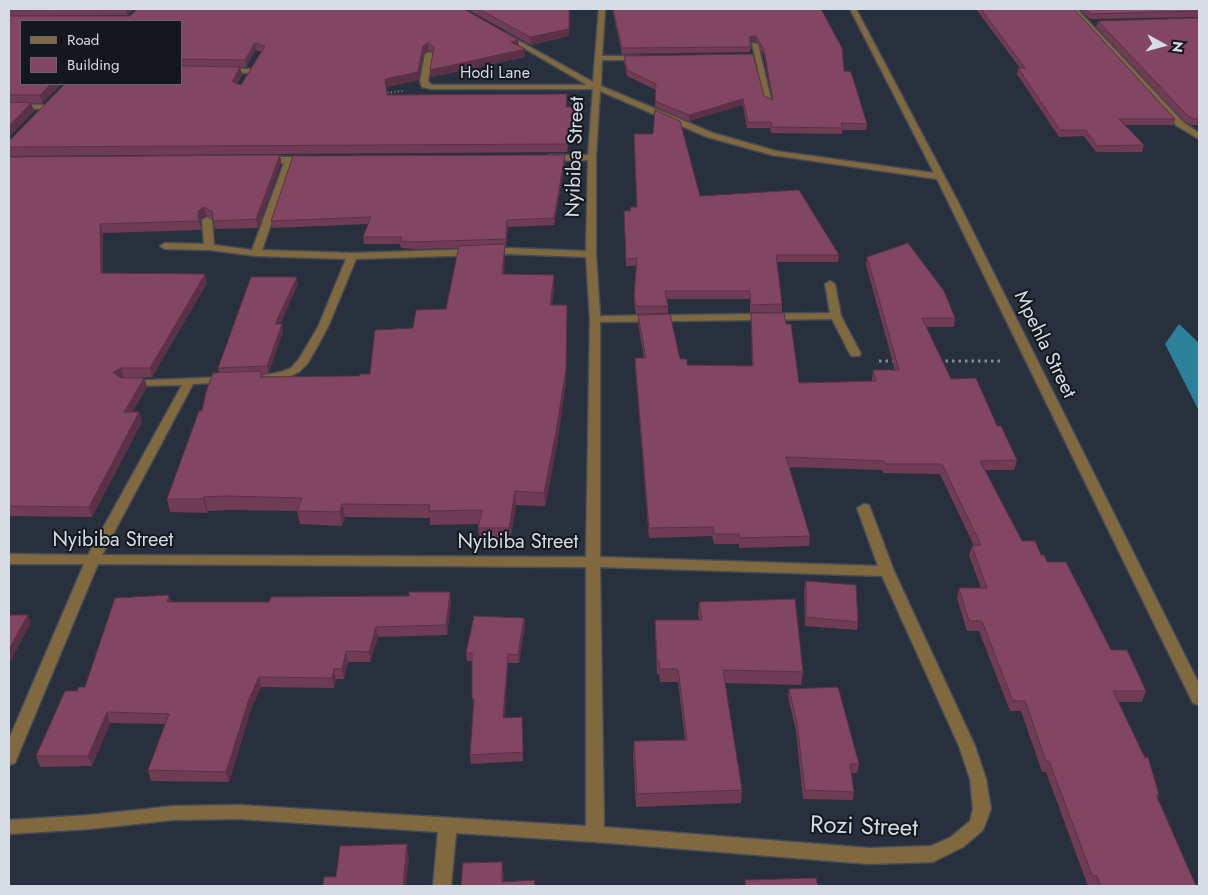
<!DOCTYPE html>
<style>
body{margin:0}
#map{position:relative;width:1208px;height:895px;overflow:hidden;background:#28303d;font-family:Jost,sans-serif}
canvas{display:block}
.frame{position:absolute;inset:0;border:10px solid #d6dce4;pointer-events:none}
.legend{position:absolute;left:20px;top:20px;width:162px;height:65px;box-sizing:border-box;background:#14181e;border:1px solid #62666d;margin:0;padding:6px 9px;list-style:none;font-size:15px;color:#d6dce4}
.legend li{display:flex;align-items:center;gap:10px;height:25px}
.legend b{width:25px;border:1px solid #62666d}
.north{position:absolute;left:1138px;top:20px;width:50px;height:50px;-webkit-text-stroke:4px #14181e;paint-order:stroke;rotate:97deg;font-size:14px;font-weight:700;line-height:20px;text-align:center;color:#d6dce4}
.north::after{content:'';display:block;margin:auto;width:18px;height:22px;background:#d6dce4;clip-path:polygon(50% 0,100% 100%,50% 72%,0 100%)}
</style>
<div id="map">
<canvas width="1208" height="895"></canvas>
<div class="frame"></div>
<ul class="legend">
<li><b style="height:6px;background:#80693e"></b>Road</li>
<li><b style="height:14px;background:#824662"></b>Building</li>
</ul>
<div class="north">N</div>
</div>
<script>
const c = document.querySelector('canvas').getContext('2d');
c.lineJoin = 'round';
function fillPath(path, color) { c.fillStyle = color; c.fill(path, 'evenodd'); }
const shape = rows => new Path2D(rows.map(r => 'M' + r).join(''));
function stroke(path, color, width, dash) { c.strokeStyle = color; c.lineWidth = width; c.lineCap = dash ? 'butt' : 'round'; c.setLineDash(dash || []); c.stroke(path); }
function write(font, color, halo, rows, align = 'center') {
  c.font = font + ' Jost,sans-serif'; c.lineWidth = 4; c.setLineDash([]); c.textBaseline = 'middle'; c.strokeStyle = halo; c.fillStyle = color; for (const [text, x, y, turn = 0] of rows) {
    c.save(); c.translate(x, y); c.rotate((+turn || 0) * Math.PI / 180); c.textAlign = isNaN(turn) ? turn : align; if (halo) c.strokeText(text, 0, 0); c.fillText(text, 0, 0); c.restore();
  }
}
const water = shape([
 [1179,324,1199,343,1199,411,1165,344]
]);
const pathFar1 = shape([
 [384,93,403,91]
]);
const path = shape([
 [879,361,895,361],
 [939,361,1003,361]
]);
const minor = shape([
 [599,9,605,9,602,56,640,56,644,58,640,60,602,60,601,86,713,133,776,151,934,173,850,9,856,9,958,202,1199,684,1199,705,1193,703,1191,699,937,179,772,155,707,137,600,91,596,157,596,254,600,316,830,313,825,284,830,281,835,284,841,316,861,354,859,356,851,356,832,319,600,322,600,557,878,566,857,508,864,504,869,505,894,571,975,746,986,779,991,809,983,830,963,847,933,862,869,864,595,842,456,833,451,886,433,886,438,832,239,819,173,820,90,829,9,834,9,820,90,815,173,806,239,805,586,826,586,567,98,564,17,758,15,763,9,765,9,739,84,564,9,564,9,554,88,555,182,385,130,386,126,385,124,383,126,381,225,377,229,378,231,380,229,382,193,384,102,555,586,557,590,319,586,257,509,254,356,259,328,327,308,363,299,372,288,377,260,382,256,381,254,379,256,377,281,372,291,368,299,359,318,327,346,259,256,256,209,250,165,249,160,246,165,243,204,244,202,220,207,217,212,220,214,245,252,250,284,163,264,163,260,160,264,157,309,157,312,158,312,162,292,163,262,250,352,253,509,248,586,251,588,160,549,161,545,158,549,155,588,155,593,89,431,89,422,87,420,81,425,54,429,52,433,54,428,81,432,85,587,85,500,34,505,33,593,82,599,9],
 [600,567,882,576,959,746,970,779,973,809,970,821,951,837,931,846,869,848,604,827,600,567],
 [1071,9,1077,9,1183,122,1199,133,1199,139,1177,126,1071,9],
 [752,43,758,44,772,104,765,102,752,43],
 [220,68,251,69,255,71,251,73,223,72,220,72,220,68],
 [9,104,43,105,47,107,43,109,9,108,9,104]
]);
const wall = shape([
 [9,9,135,9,127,15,9,16,130,16,137,9,464,9,518,40,519,46,525,49,525,57,431,77,430,70,433,53,428,50,423,54,418,80,386,87,387,95,567,94,567,107,574,107,574,115,567,152,9,156,9,139,11,139,65,84,181,84,181,21,21,21,21,84,61,84,42,103,31,103,34,111,9,137],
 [256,50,261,52,241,85,237,84,242,75,240,67,201,66,246,67],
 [467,9,570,9,569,36,531,45],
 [612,9,821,9,844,71,867,124,866,130,842,130,842,134,771,133,770,128,747,128,743,105,689,121,655,107,656,90,627,76,624,62,624,56,772,99,764,55,756,41,750,43,751,47,750,52,622,54],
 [976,9,1074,9,1175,119,1174,125,1125,125,1144,145,1142,152,1096,152,1084,136,1059,137,1017,74,1018,68,1020,68],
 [1079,9,1199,9,1199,17,1090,19],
 [1199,18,1199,125,1191,125,1184,121,1096,27,1098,21],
 [634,134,700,196,839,255,838,262,777,262,782,304,782,312,750,312,750,299,666,299,668,306,668,313,636,314,634,303,636,266,626,266,624,217,624,211,630,211,637,207],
 [280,155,281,163,258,228,215,229,213,219,206,215,200,220,201,230,103,233,103,273,207,283,152,377,140,378,144,378,147,387,132,412,139,412,142,422,92,517,9,516,9,157],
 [565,162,554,225,508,227,506,246,505,246,505,256,504,274,554,287,552,305,567,305,567,317,566,382,557,445,545,506,516,505,510,542,480,541,478,528,479,524,430,525,430,518,345,517,342,526,300,524,297,511,230,510,208,511,207,513,170,512,167,499,202,411,219,373,218,368,298,284,280,324,282,324,283,332,268,374,263,374,263,377,359,376,370,374,413,328,446,309,459,248,414,249,401,248,400,244,364,244,363,237,368,224,272,228,271,221],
 [867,257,955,318,954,327,926,327,951,379,997,426,1017,460,1014,470,985,470,1022,541,1041,555,1111,650,1146,691,1142,702,1118,702,1159,795,1158,798,1196,886,1088,886,1046,772,1042,772,1021,711,1010,711,979,631,967,631,957,598,959,588,981,588,969,555,972,546,974,546,940,474,883,473,882,470,789,467,810,536,809,546,739,548,739,544,714,544,712,536,649,538,635,367,635,358,644,358,638,323,638,315,680,359,687,365,752,366,751,322,751,313,786,324,799,383,872,381,872,379,873,370,895,370,866,265],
 [806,581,858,622,857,630,805,626,804,590],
 [450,592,451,602,447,635,378,637,370,662,348,662,344,679,336,679,334,688,261,687,251,709,229,782,151,781,148,770,165,724,110,723,92,766,40,767,36,756,77,691,85,687,169,595,171,602,269,602,409,596],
 [699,602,803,672,801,685,725,683,742,790,741,803,636,807,633,754,634,741,685,740,678,682,660,682,659,674,657,674,655,633,655,620,699,620,698,615],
 [524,618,525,626,519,663,508,663,504,718,522,726,523,761,471,764,470,755,473,708,472,661,467,661,466,653],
 [789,689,859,764,857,773,851,773,854,792,853,800,803,799,796,731,788,697]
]);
const shadedWall = shape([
 [126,9,135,9,127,15],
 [570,9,569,36,531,45,530,37],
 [756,36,756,41,748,43,749,37],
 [518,40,519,47,511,42],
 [255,43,256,50,246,67,245,60],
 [428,43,428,50,423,54,418,80,386,87,385,79,423,46],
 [525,49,525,57,431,77,430,70],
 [240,67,242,75,233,90,232,82],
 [51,84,61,84,42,103,40,95],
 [743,99,743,105,689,121,689,115],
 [31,103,34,111,9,137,9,126],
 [574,107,574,115,567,152,567,144],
 [280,155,281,163,258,228,256,219],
 [565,155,565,162,554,225,554,218],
 [204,207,206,215,200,220,201,230,199,221,198,211],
 [507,220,508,227,506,246,506,239],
 [100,224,103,233,103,282,101,273],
 [505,244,505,256,503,286,502,274],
 [205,274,207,283,152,377,150,368],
 [554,275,554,287,550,317,550,305],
 [297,277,298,284,277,332,275,324],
 [567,305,566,382,557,445,545,506,544,493],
 [282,324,283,332,268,374,267,366],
 [121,368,124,378,116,382,113,372],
 [144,378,147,387,126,422,124,412],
 [139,412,142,422,92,517,89,507],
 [515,491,516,505,510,542,509,528],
 [204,497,208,511,207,513,203,499],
 [342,504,345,517,342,526,340,512],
 [450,592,451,602,447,635,446,625],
 [169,595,172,605,167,602],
 [28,615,31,623,9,664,9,649],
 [524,618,525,626,519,663,518,655],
 [376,627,378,637,370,662,369,652],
 [346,651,348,662,344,679,342,669],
 [508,654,508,663,504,727,503,718],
 [334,669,336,679,334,688,332,678],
 [259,677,261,687,251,709,229,782,226,772,249,699],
 [107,712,110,723,92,766,88,756],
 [407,844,409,858,406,886,403,886],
 [502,862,504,876,503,886,502,882]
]);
const building = shape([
 [137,9,464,9,518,40,511,42,525,49,430,70,434,47,428,43,423,46,418,72,385,79,387,95,567,94,566,107,574,107,567,144,9,147,9,139,11,139,65,84,181,84,181,66,240,67,232,82,241,85,265,46,255,43,245,60,181,59,181,21,21,21,21,84,51,84,40,95,9,95,9,16,130,16,137,9],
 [479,9,569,9,569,29,530,37,479,9],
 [613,9,821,9,842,48,844,71,851,72,867,124,841,123,842,128,772,127,771,122,748,122,743,99,689,115,655,101,656,84,627,70,624,56,753,54,764,96,773,100,764,50,756,36,749,37,751,47,622,48,613,9],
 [981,9,1074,9,1175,119,1119,119,1144,145,1097,146,1086,130,1060,130,1018,68,1025,68,981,9],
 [1086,9,1199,9,1199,11,1091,14,1086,9],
 [1199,18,1199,119,1193,119,1186,114,1098,21,1199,18],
 [9,102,31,103,9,126,9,102],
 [655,110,680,121,700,196,799,190,839,255,776,255,782,304,751,305,750,291,665,291,668,306,636,306,634,296,637,258,626,259,624,211,630,211,631,207,637,207,634,134,653,134,655,110],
 [280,155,256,219,213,221,212,211,204,207,198,211,199,221,100,224,101,273,205,274,150,368,121,368,113,372,121,378,144,378,124,412,139,412,89,507,9,506,9,157,280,155],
 [565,155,554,218,507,220,506,239,414,242,400,241,402,237,363,237,371,217,271,221,293,156,565,155],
 [908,243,944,291,955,318,922,318,951,379,976,378,997,426,1001,426,1017,460,980,461,1022,541,1035,541,1041,555,1044,555,1047,562,1066,562,1111,650,1127,650,1146,691,1113,691,1145,758,1148,757,1159,795,1156,795,1196,886,1101,886,1097,876,1092,875,1049,761,1046,761,1025,701,1013,701,982,621,969,621,959,588,987,588,972,546,981,545,942,464,885,464,884,461,786,457,810,536,740,538,739,534,714,534,713,527,649,528,635,358,646,358,638,315,670,314,680,359,687,359,687,365,753,366,751,313,784,313,786,324,791,324,799,383,876,381,873,370,899,370,867,257,908,243],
 [505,244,502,274,554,275,550,305,567,305,566,369,556,432,544,493,515,491,509,528,478,528,482,510,429,511,430,505,342,504,340,512,297,511,302,498,227,496,204,497,203,499,167,499,199,411,202,411,206,392,213,373,262,371,260,377,359,376,360,374,370,374,375,330,413,328,416,310,446,309,459,246,505,244],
 [251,277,297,277,275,324,282,324,267,366,218,368,251,277],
 [806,581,856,585,858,622,806,617,806,581],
 [409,592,450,592,446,625,376,627,369,652,346,651,342,669,334,669,332,678,259,677,249,699,226,772,148,770,169,714,107,712,88,756,36,756,65,691,77,691,79,687,85,687,115,598,169,595,167,602,269,602,271,597,409,596,409,592],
 [795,599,803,672,723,670,742,790,637,794,634,741,687,740,678,669,660,669,659,661,657,661,655,620,702,620,699,602,795,599],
 [9,615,28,615,9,649,9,615],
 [474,616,524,618,518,655,508,654,503,718,522,717,523,752,470,755,474,699,472,699,472,653,466,653,474,616],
 [838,687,859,764,850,764,854,792,805,790,797,723,789,689,838,687],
 [407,844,403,886,323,886,324,877,336,877,340,846,407,844],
 [502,862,502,882,535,880,534,886,461,886,463,863,502,862],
 [816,878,818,886,746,886,745,880,816,878]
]);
const farStreetnames = [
 ["Hodi Lane",495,74]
];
const streetNames = [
 ["Nyibiba Street",576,157,-88],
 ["Mpehla Street",1044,345,64],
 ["Nyibiba Street",113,541],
 ["Nyibiba Street",518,543]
];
const nearStreetnames = [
 ["Rozi Street",864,828,2]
];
fillPath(water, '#2b809a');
stroke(minor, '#444c58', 3);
stroke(pathFar1, '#838a95', 2, [1, 2.5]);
stroke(path, '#838a95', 3, [2.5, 4]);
fillPath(minor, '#80693e');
fillPath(wall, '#703c54');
fillPath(shadedWall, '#5b3145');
fillPath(building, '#824662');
stroke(building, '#5b3145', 1);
write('16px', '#d6dce4', '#14181e', farStreetnames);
write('20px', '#d6dce4', '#14181e', streetNames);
write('24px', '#d6dce4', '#14181e', nearStreetnames);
</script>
